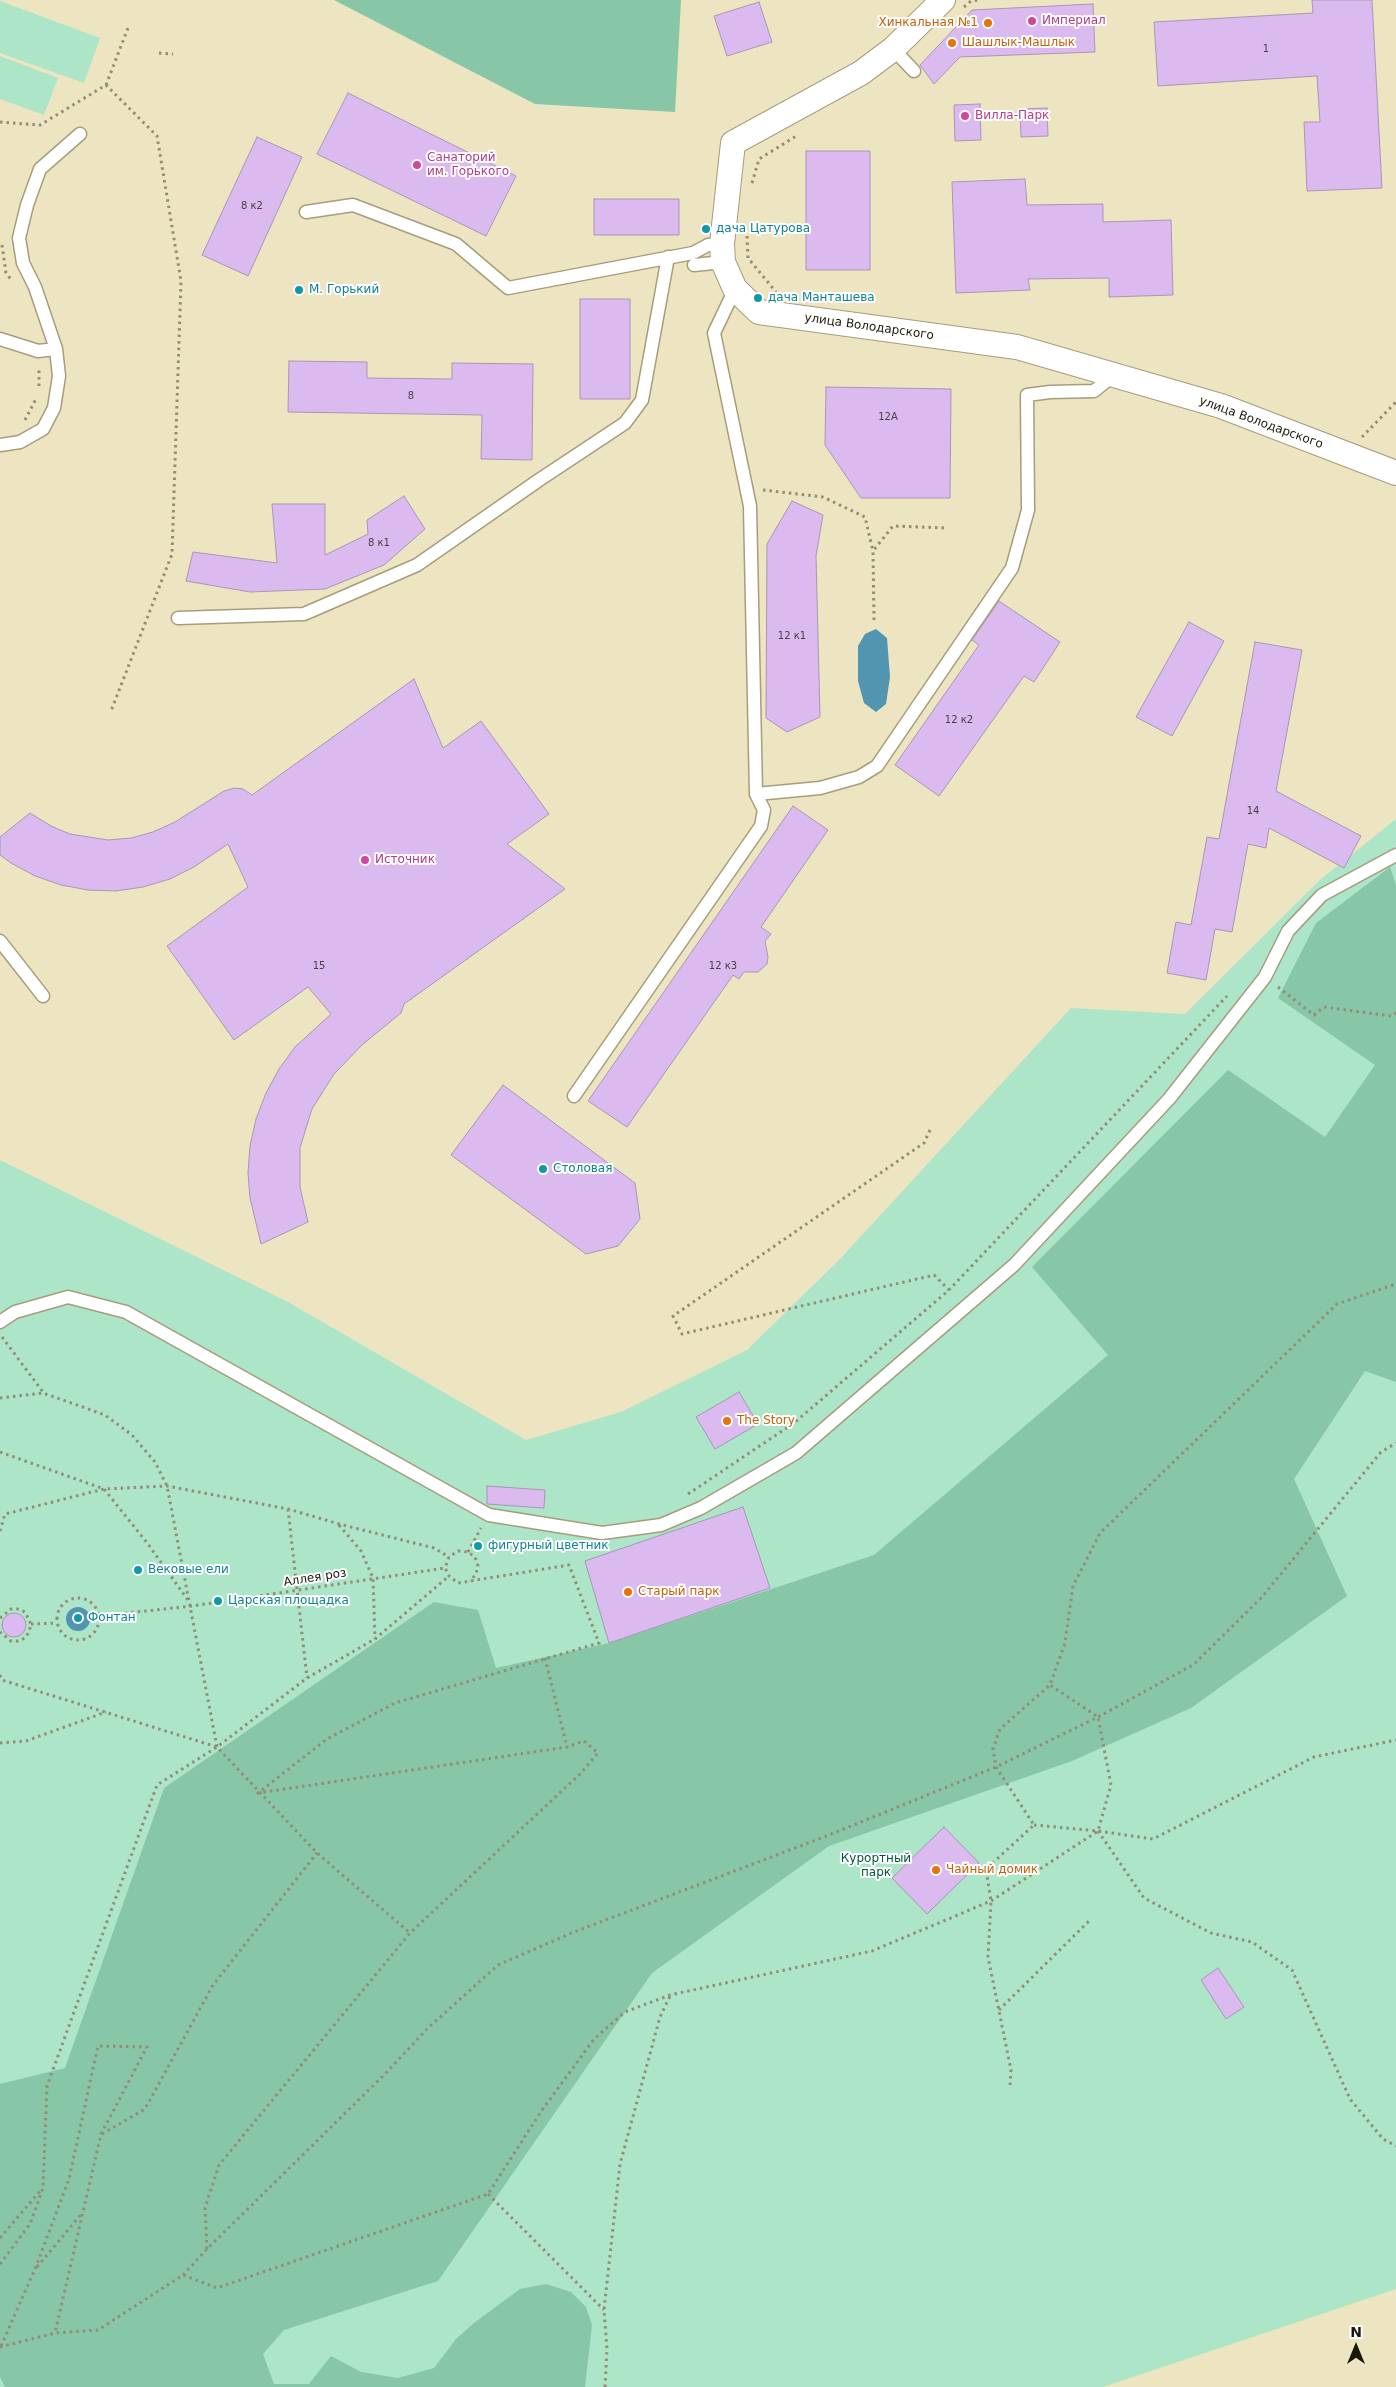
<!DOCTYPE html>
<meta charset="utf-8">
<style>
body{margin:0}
#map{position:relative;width:1396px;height:2387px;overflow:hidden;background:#ede4c1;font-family:"DejaVu Sans",sans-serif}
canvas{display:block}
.north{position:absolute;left:1331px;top:2322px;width:50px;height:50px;-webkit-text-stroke:4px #fff;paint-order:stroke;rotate:0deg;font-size:14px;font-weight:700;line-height:20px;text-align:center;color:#1b180b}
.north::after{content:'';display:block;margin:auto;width:18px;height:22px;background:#1b180b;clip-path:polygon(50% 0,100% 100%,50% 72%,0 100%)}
</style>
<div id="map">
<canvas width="1396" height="2387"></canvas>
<div class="north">N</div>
</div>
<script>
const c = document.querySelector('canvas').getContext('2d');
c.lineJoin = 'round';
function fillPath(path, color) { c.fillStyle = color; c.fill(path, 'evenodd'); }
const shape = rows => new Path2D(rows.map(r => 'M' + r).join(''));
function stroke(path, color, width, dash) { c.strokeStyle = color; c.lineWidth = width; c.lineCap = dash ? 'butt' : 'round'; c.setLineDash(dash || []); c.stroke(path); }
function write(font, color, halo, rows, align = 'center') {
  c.font = font + ' "DejaVu Sans",sans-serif'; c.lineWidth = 4; c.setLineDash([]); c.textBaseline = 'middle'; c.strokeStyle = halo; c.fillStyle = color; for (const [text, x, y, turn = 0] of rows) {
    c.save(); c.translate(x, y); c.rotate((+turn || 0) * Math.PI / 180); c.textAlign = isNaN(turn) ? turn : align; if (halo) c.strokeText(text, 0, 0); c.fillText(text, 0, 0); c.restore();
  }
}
const green = shape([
 [0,1,100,38,84,83,0,53],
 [0,56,58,78,44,115,0,99],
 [1396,819,1396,2289,1103,2387,0,2387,0,1160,288,1302,526,1440,621,1412,747,1350,840,1259,1071,1008,1185,1014,1321,879]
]);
const forest = shape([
 [334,0,681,0,675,112,535,104],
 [1390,867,1396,885,1396,1382,1365,1371,1294,1479,1347,1596,1191,1708,1072,1761,829,1846,652,1973,438,2281,284,2330,263,2354,274,2384,309,2384,331,2356,361,2372,398,2378,434,2368,456,2339,474,2323,520,2289,546,2284,571,2292,586,2307,592,2325,585,2387,5,2387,0,2377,0,2084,65,2068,164,1788,434,1602,478,1610,496,1668,609,1643,874,1555,1108,1355,1032,1267,1228,1070,1325,1137,1375,1065,1278,998,1316,923]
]);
const water = shape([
 [876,629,887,638,890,677,886,704,876,712,864,703,858,681,858,646,865,634],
 '66 1619a12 12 0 1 1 24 0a12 12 0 1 1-24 0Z'
]);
const building = shape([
 [1312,0,1372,0,1382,188,1307,191,1304,122,1320,122,1317,76,1158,86,1154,22,1313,13,1312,0],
 [759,2,772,42,727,56,714,16,759,2],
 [1093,4,1095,52,960,57,934,84,920,65,972,10,1093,4],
 [348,93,516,176,486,236,317,154,348,93],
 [980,104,981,140,955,141,954,105,980,104],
 [1047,108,1048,136,1021,137,1020,109,1047,108],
 [257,137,302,157,248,276,202,255,257,137],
 [806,151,870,151,870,270,806,270,806,151],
 [1025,179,1027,205,1103,204,1103,222,1171,220,1173,295,1109,297,1109,278,1028,279,1030,290,956,293,952,182,1025,179],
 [594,199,679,199,679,235,594,235,594,199],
 [580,299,630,299,630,399,580,399,580,299],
 [289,361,367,362,367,378,452,379,452,363,533,364,532,460,481,459,482,415,288,412,289,361],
 [826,387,951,389,950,498,861,498,825,445,826,387],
 [404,496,425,529,384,565,325,589,250,592,186,581,193,552,277,563,272,504,325,504,325,555,368,534,367,520,404,496],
 [792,501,823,515,816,556,820,717,787,732,766,718,767,544,792,501],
 [999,601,1060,642,1034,682,1024,676,939,796,895,765,979,645,972,640,999,601],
 [1189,622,1224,641,1172,736,1136,717,1189,622],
 [1255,642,1302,650,1276,791,1361,836,1344,868,1269,828,1266,848,1248,844,1232,932,1215,929,1206,980,1167,973,1176,922,1191,925,1207,837,1219,839,1255,642],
 [414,679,443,748,481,721,549,814,507,844,565,889,404,1004,401,1013,363,1044,334,1074,312,1109,300,1148,300,1187,308,1222,261,1244,250,1198,248,1173,250,1146,256,1119,266,1093,279,1069,295,1047,331,1014,308,987,234,1040,167,946,248,887,228,844,194,867,170,879,143,887,116,891,88,890,61,885,35,876,11,863,0,855,0,837,30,813,51,826,70,834,108,840,131,838,153,832,175,822,224,791,234,788,243,789,252,795,414,679],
 [793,806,828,830,761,927,771,934,765,941,768,957,767,964,758,972,744,972,739,979,733,975,627,1127,588,1101,793,806],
 [503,1085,635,1183,640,1219,618,1246,586,1254,451,1155,503,1085],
 [739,1392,758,1424,715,1449,696,1417,739,1392],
 [487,1486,545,1490,544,1508,487,1504,487,1486],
 [743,1507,770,1588,609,1643,585,1561,743,1507],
 '2 1625a12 12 0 1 1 24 0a12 12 0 1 1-24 0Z',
 [944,1827,979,1863,927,1914,892,1878,944,1827],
 [1218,1968,1244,2007,1226,2019,1201,1980,1218,1968]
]);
const path = shape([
 [964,7,971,1,981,0],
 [159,53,173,54],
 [106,85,128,28],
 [0,122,40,125,106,85,157,136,181,281,172,554,111,711],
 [752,183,759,159,798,135],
 [747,236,748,258,776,292],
 [2,245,6,273,12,281],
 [39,386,39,367],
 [25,420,37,397],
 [1362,437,1396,402],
 [763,490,823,497,865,517,873,551],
 [874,620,873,551,893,526,945,528],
 [1278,987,1314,1015,1324,1007,1391,1016,1396,1013],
 [930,1130,924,1143,673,1316,682,1334,934,1275,949,1290],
 [2,1337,43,1392],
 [0,1398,43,1393,105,1415,132,1435,155,1462,167,1486,217,1747],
 [0,1452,104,1489,148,1544,190,1603],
 [688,1494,794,1423,949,1290,1227,996],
 [288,1509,307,1678],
 [339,1525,361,1551,373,1578,375,1639],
 [0,1531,5,1514,104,1489,167,1486,288,1509,339,1524,434,1548,449,1557],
 [468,1552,481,1528],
 '57 1619a21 21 0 1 1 42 0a21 21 0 1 1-42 0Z',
 [99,1616,192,1606,445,1568],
 [0,1618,11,1609,18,1609,25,1612,31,1624,29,1632,25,1638,18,1641,11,1641,0,1632],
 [31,1624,57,1623],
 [545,1658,567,1747],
 [0,1675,2,1680,217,1747,317,1853,410,1933],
 [0,1743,26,1741,106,1712],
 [1034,1825,1098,1831,1153,1839,1314,1757,1396,1740],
 [1098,1831,1144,1898,1211,1933,1252,1942,1292,1970,1350,2099,1383,2139,1396,2146],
 [999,2010,1089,1921],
 [1010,2085,1011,2070,988,1957,991,1901,986,1869,1034,1825,996,1767,993,1749,1000,1729,1050,1685,1065,1643,1073,1586,1100,1533,1337,1304,1396,1284],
 [102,2134,145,2109,213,1985,317,1853],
 [488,2194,604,2310],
 [0,2238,40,2191],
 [207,2249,205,2208,219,2165,410,1933,580,1774,598,1753,584,1741,567,1747,258,1793,327,1739,395,1703,599,1643,569,1565,458,1583,449,1576,445,1568,449,1557,458,1551,468,1552,475,1557,478,1566,476,1574,470,1581],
 [0,2264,30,2224,43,2188,47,2086,157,1785,217,1747,307,1678,375,1639,449,1576],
 [37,2267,83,2212],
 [183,2275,207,2249,383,2076,428,2028,498,1965,574,1932,824,1837,996,1767,1098,1717,1193,1665,1262,1597,1381,1452,1396,1443],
 [1,2346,35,2269,69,2179,98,2046,147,2047,101,2134,55,2333],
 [0,2347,55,2333,98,2330,183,2275,217,2288,488,2194,540,2113,594,2039,625,2012,670,1995,872,1951,991,1901,1098,1831,1111,1785,1098,1717,1050,1685],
 [605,2387,607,2349,604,2310,620,2164,660,2017,670,1996]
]);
const lane = shape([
 [893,49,914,71],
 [306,212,353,205,456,244,508,288,693,253,708,245,722,244],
 [694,265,723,262],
 [0,339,38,351,56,349],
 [0,445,20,442,43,429,54,408,59,376,56,349,35,287,23,263,19,238,27,205,40,169,80,134],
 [178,618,304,614,417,565,539,480,625,423,642,400,668,257],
 [756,794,820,788,859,777,877,766,1012,568,1028,510,1027,395,1050,392,1094,391,1114,375],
 [0,941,43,996],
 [574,1096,761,826,764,810,756,794,750,506,714,333,735,289],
 [0,1322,15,1312,68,1297,126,1312,489,1515,602,1533,661,1525,701,1508,796,1453,1014,1265,1169,1099,1265,977,1288,931,1322,895,1396,855]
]);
const street = shape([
 [943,0,893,49,861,73,733,143,722,244,723,262,735,289,759,312,1017,347,1221,406,1396,473]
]);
const markers = [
 [1032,21,5,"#d1479c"],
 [988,23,5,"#e8710a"],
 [952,43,5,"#e8710a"],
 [965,116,5,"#d1479c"],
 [417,165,5,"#d1479c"],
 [706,229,5,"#0f9aa8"],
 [299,290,5,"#0f9aa8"],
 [758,298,5,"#0f9aa8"],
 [365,860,5,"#d1479c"],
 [543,1169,5,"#0f9aa8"],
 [727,1421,5,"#e8710a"],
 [478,1546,5,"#0f9aa8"],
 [138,1570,5,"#0f9aa8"],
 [628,1592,5,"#e8710a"],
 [218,1601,5,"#0f9aa8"],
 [78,1618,5,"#0f9aa8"],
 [936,1870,5,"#e8710a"]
];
const numberNames = [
 ["1",1266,49],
 ["8 к2",252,206],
 ["8",411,396],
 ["12А",888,417],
 ["8 к1",379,543],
 ["12 к1",792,636],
 ["12 к2",959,720],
 ["14",1253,811],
 ["15",319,966],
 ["12 к3",723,966]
];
const hotelNames = [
 ["Империал",1042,21],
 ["Вилла-Парк",975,116],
 ["Санаторий",427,158],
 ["им. Горького",427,172],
 ["Источник",375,860]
];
const foodNames = [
 ["Хинкальная №1",978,23,"right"],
 ["Шашлык-Машлык",962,43],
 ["The Story",737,1421],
 ["Старый парк",638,1592],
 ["Чайный домик",946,1870]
];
const cultureNames = [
 ["дача Цатурова",716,229],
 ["М. Горький",309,290],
 ["дача Манташева",768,298],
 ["Столовая",553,1169],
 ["фигурный цветник",488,1546],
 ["Вековые ели",148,1570],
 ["Царская площадка",228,1601],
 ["Фонтан",88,1618]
];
const streetNames = [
 ["улица Володарского",869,327,8],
 ["улица Володарского",1261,423,20],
 ["Аллея роз",315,1578,-9]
];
const parkNames = [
 ["Курортный",876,1859],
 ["парк",876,1873]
];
fillPath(green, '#ace5c7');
fillPath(forest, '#87c6a6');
fillPath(water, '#5195b0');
fillPath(building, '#dbbaef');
stroke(building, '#a896b4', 1);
stroke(lane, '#a69d7c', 15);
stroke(street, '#a69d7c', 26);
stroke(path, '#938d73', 3, [2.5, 4]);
stroke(lane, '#fff', 12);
stroke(street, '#fff', 24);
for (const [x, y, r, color] of markers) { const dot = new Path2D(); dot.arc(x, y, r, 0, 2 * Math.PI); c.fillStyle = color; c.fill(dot); stroke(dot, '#fff', 2); }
write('10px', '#4b4044', null, numberNames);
write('12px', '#b23c85', '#fff', hotelNames, 'left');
write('12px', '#c56008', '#fff', foodNames, 'left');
write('12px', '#0d838f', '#fff', cultureNames, 'left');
write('12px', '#1b180b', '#fff', streetNames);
write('12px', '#025638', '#fff', parkNames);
</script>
